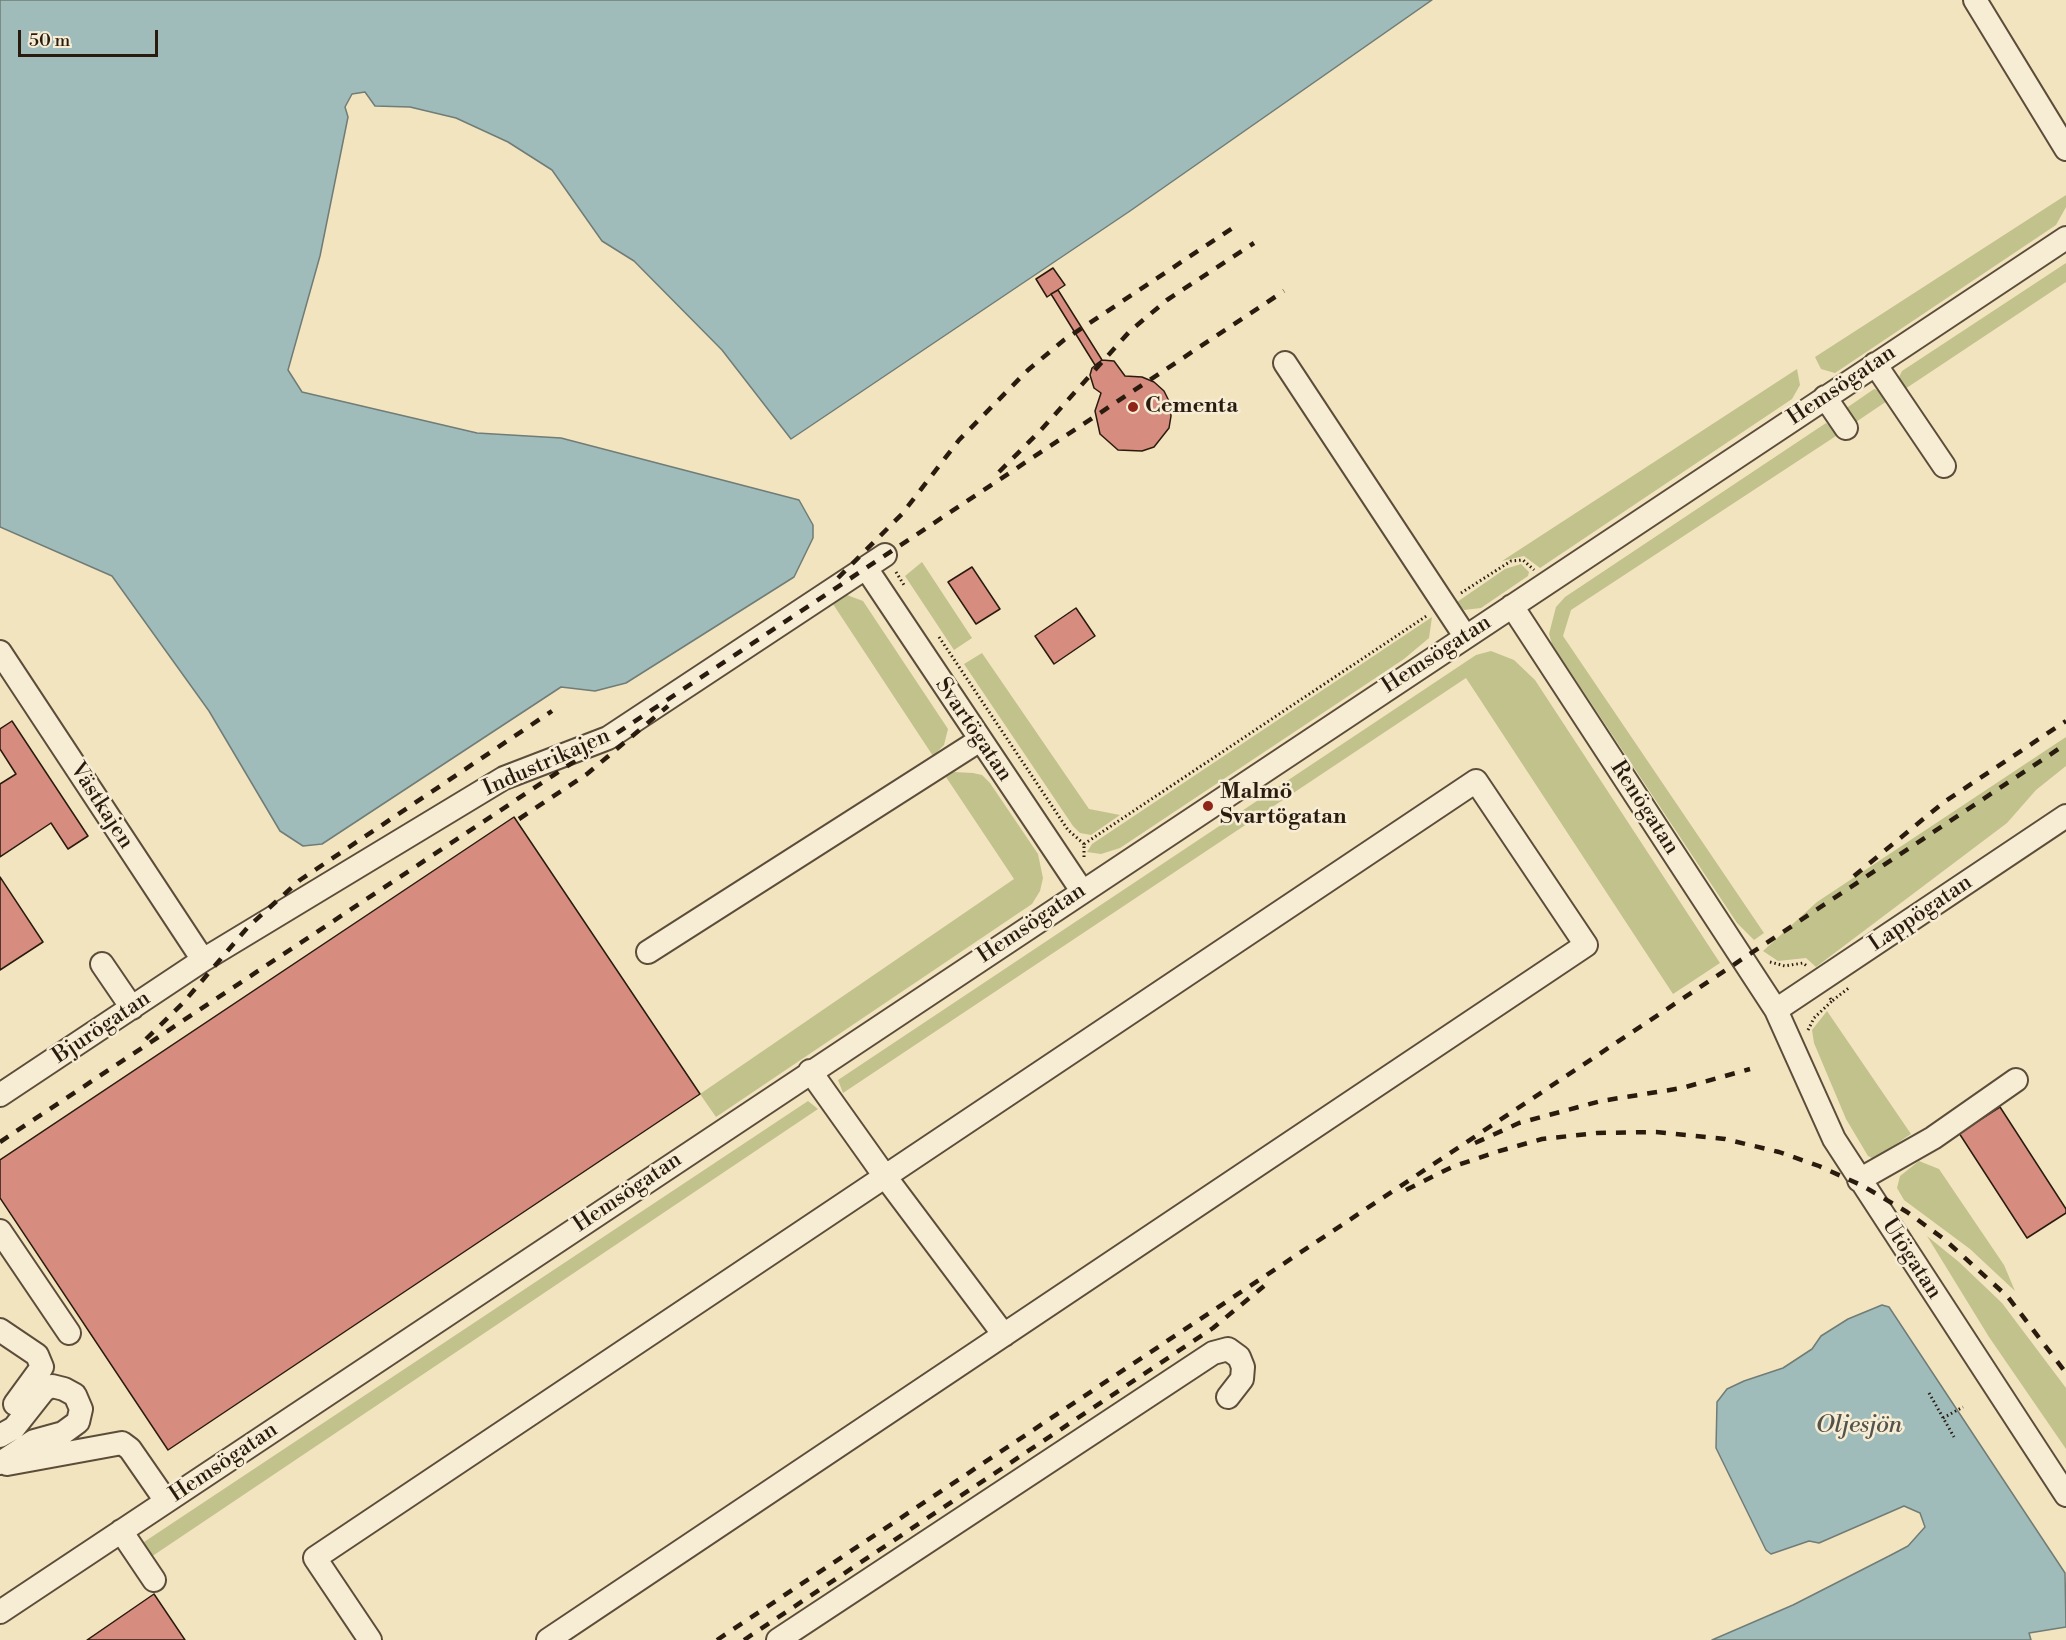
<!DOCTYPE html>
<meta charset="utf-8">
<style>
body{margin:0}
#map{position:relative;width:2066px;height:1640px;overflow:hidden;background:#f2e4bf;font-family:"Libre Bodoni",serif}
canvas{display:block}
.scale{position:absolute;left:18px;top:30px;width:140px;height:27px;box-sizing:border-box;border:3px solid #2a1b0f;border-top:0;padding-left:8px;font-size:18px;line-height:21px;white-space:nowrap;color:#2a1b0f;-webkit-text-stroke:4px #f7edd5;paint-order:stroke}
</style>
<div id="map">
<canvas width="2066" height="1640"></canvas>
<div class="scale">50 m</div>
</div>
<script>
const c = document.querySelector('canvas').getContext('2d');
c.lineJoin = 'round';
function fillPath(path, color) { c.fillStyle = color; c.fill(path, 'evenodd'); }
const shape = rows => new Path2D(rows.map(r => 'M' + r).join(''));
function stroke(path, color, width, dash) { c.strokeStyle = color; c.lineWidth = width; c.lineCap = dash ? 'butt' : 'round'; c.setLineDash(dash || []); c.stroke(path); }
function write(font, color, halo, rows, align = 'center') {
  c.font = font + ' "Libre Bodoni",serif'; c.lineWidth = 5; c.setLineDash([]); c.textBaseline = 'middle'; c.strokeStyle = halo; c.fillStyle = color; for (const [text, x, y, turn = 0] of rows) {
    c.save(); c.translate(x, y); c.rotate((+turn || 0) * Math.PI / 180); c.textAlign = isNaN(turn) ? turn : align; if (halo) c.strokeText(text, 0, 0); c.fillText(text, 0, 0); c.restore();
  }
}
const green = shape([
 [2066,195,2066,207,2056,225,1835,373,1821,369,1815,357],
 [2066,263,2066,282,1905,389,1899,377,1902,371],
 [1797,369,1800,385,1792,399,1540,568,1524,556,1502,561],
 [1874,389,1880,391,1887,401,1853,424,1845,409],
 [1826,423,1839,434,1571,610,1563,636,1764,933,1754,940,1737,923,1552,644,1549,634,1556,607,1565,597],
 [922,562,972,638,954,650,905,576],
 [1521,564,1529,572,1528,576,1481,608,1464,610,1457,602,1505,569],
 [847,595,863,601,948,729,944,745,933,756,831,601],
 [1432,617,1429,638,1404,659,1120,848,1101,854,1087,852,1092,844],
 [1491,651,1514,660,1535,680,1720,963,1673,994,1466,678,843,1093,838,1080,1476,655],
 [982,653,1089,809,1120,815,1091,835,1080,833,1073,826,964,664],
 [2066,737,2066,766,2036,790,2007,823,1816,967,1806,958,1778,961,1763,951,1817,902],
 [954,772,973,773,982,775,990,783,1038,854,1043,878,1040,891,1032,904,716,1117,700,1094,1014,879,946,777],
 [1827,1011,1911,1134,1874,1159,1868,1156,1846,1119,1814,1043,1812,1030],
 [808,1101,818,1109,151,1557,144,1542],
 [1919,1161,1939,1169,2004,1265,2015,1291,1970,1249,1904,1200,1897,1188,1900,1176],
 [1927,1236,1959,1262,2002,1303,2066,1388,2066,1449,1989,1337]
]);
const water = shape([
 [0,0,1432,0,1130,211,791,439,722,350,634,261,602,241,552,170,508,142,456,118,410,107,375,106,365,92,352,94,345,107,348,117,320,256,288,370,302,392,477,433,561,438,799,500,813,525,813,538,794,577,626,683,595,691,561,687,322,844,303,846,280,831,209,711,112,576,0,527,0,0],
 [1882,1305,1889,1307,2065,1573,2066,1627,2029,1633,2031,1640,1712,1640,1793,1605,1891,1555,1908,1546,1925,1527,1920,1513,1904,1506,1819,1543,1809,1541,1771,1554,1766,1550,1716,1448,1717,1402,1727,1389,1744,1381,1783,1368,1812,1349,1821,1336,1848,1319,1882,1305]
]);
const building = shape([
 [1053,268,1065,285,1047,297,1036,279,1053,268],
 [1058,290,1102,360,1095,365,1051,294,1058,290],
 [1102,360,1114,361,1125,376,1142,377,1154,382,1164,391,1170,403,1171,416,1169,428,1154,447,1142,451,1118,450,1100,434,1095,411,1101,393,1094,388,1090,375,1092,368,1102,360],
 [972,567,1000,609,976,624,948,582,972,567],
 [1076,608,1095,636,1054,664,1035,636,1076,608],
 [12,721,88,836,68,849,51,823,0,857,0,784,16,774,0,749,0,729,12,721],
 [514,817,700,1094,168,1450,0,1198,0,1160,514,817],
 [0,877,43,942,0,970,0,877],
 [2000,1107,2066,1209,2066,1213,2027,1238,1959,1133,2000,1107],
 [154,1594,185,1640,87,1640,154,1594]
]);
const path = shape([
 [896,572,904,585],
 [1461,593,1511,561,1523,560,1534,570],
 [939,637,1068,830,1084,844],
 [1084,844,1428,615],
 [1084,857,1084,844],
 [1770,962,1785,966,1803,963,1807,966],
 [1830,998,1832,1001,1850,987],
 [1808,1030,1814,1018,1832,1001],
 [1929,1393,1954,1437],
 [1943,1418,1963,1407]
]);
const minor = shape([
 [1975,0,2066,149],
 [1285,363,1465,636],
 [1875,364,1944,466],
 [1825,397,1846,428],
 [866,568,1082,891],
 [1512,606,1776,1010,1834,1139,2066,1495],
 [0,652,203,960],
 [648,952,980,740],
 [102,964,132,1008],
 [1776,1010,2066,816],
 [810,1071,884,1175,1004,1335],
 [0,1095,203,960,504,778,608,738,885,555],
 [1859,1180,1933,1138,2016,1080],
 [0,1231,69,1333],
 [0,1330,37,1355,42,1367,15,1404],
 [0,1436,14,1428,44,1390,52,1386,64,1389,75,1395,81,1409,78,1422,63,1433,34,1441,0,1463],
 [7,1464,122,1443,130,1449,166,1501],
 [121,1531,154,1580],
 [0,1612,2066,238],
 [370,1640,315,1558,1476,781,1586,945,548,1640],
 [778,1640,1213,1353,1228,1349,1239,1357,1243,1367,1242,1379,1228,1397]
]);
const rail = shape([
 [999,472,1040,431,1130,331,1167,300,1254,243],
 [838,578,902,514,959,440,1028,370,1064,340,1234,227],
 [519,819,587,774,668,706],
 [1854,876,1944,802,2066,721],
 [146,1039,183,1003,248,927,300,880,552,711],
 [0,1142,1284,291],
 [1475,1143,1519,1123,1601,1101,1682,1088,1750,1069],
 [1406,1190,1452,1167,1496,1152,1542,1139,1597,1133,1656,1132,1725,1139,1779,1152,1819,1166,1863,1186,1907,1212,1944,1239,2008,1297,2066,1373],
 [717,1640,2066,744],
 [744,1640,1213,1328,1264,1286]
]);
const markers = [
 [1133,407,6,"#8f2418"],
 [1208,806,6,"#8f2418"]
];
const streetNames = [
 ["Hemsögatan",1842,386,-34],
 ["Hemsögatan",1437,655,-33],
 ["Svartögatan",973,730,56],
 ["Industrikajen",547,763,-24],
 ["Västkajen",101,806,57],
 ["Renögatan",1644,808,57],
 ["Lappögatan",1921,914,-34],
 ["Hemsögatan",1032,924,-34],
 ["Bjurögatan",102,1028,-34],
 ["Hemsögatan",628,1193,-34],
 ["Utögatan",1911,1259,57],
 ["Hemsögatan",224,1463,-34]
];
const poiNames = [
 ["Cementa",1145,407],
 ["Malmö",1220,793],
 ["Svartögatan",1220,818]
];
const waterNames = [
 ["Oljesjön",1859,1426]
];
fillPath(green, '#c2c28d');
fillPath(water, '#9fbcbb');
stroke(water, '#707c76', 1.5);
fillPath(building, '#d68c7e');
stroke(building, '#2a1b0f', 1.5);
stroke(minor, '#5c4d3b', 26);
stroke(path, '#2a1b0f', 3, [1.5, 3]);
stroke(minor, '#f7edd5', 22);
stroke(rail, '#2a1b0f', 4.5, [10, 10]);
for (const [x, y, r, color] of markers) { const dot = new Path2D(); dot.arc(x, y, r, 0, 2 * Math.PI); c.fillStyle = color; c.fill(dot); stroke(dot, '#f7edd5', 2); }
write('22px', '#2a1b0f', '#f7edd5', streetNames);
write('bold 22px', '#2a1b0f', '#f7edd5', poiNames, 'left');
write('italic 24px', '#53534b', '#f7edd5', waterNames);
</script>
